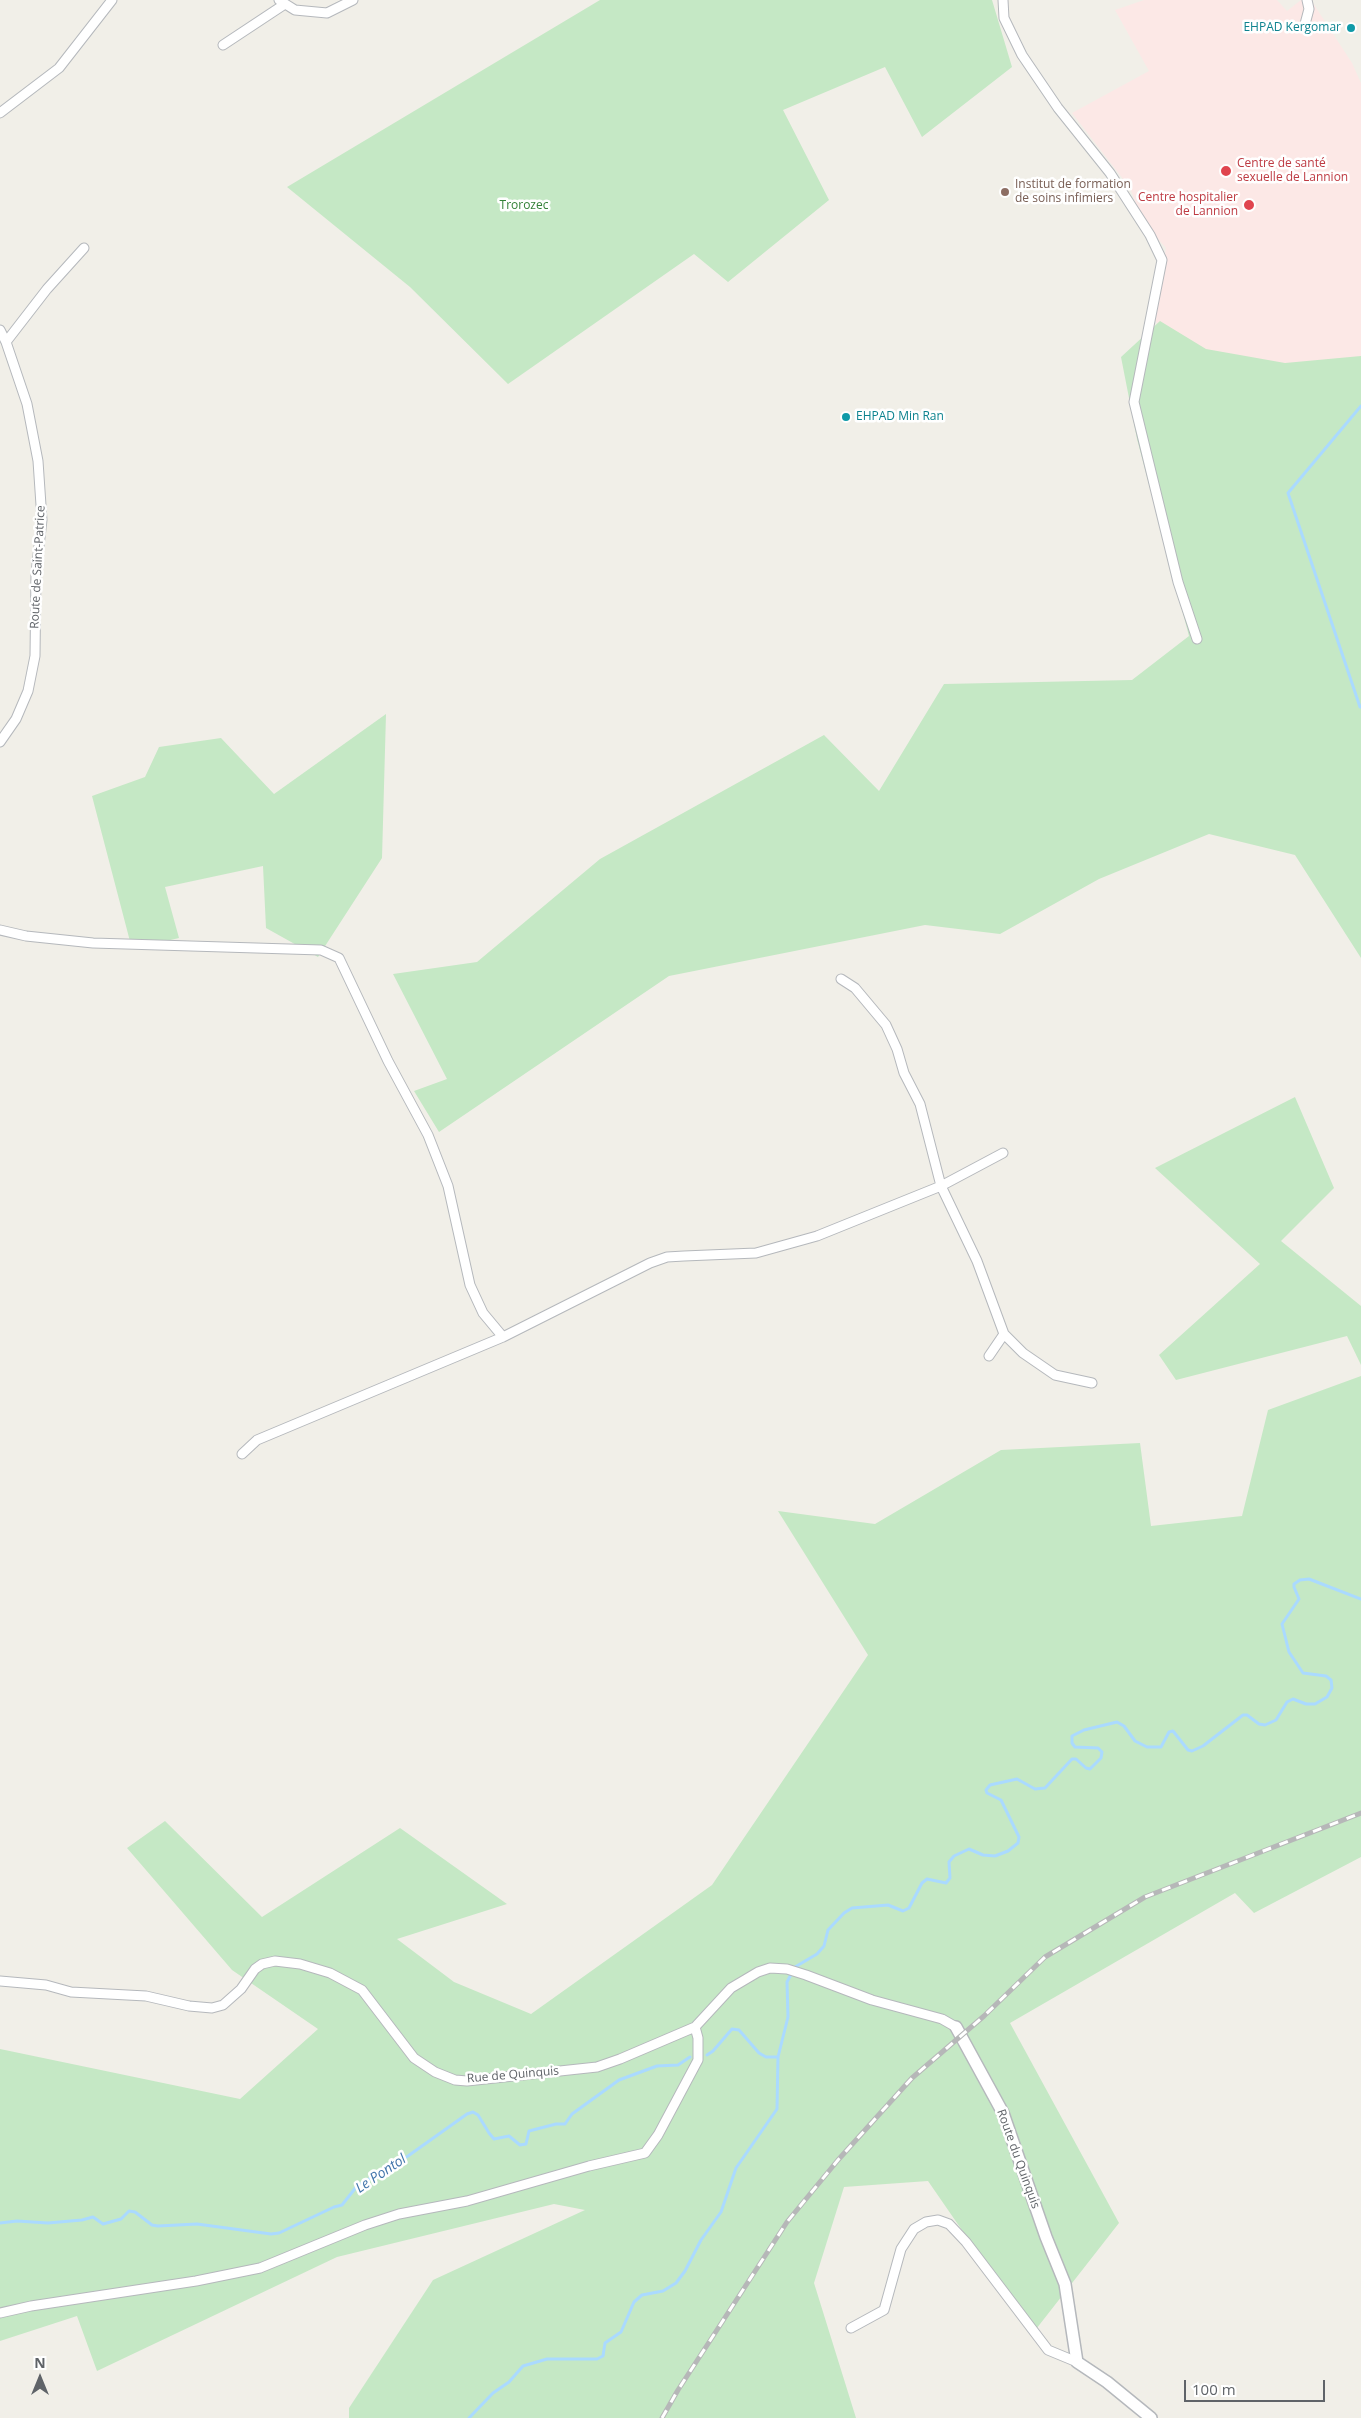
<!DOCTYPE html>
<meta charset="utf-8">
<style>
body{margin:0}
#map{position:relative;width:1361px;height:2418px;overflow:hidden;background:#f1efe8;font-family:"Open Sans",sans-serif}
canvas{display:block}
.north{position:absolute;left:15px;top:2353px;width:50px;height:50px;-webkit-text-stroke:4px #fff;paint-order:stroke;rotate:0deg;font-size:14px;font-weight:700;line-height:20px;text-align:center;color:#5f6368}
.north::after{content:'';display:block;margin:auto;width:18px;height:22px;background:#5f6368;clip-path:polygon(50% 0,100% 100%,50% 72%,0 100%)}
.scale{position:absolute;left:1184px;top:2380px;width:141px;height:22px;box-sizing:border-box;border:2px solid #5f6368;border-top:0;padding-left:6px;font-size:15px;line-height:18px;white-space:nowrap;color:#5f6368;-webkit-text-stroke:4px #fff;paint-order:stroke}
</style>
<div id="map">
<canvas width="1361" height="2418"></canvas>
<div class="north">N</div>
<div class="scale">100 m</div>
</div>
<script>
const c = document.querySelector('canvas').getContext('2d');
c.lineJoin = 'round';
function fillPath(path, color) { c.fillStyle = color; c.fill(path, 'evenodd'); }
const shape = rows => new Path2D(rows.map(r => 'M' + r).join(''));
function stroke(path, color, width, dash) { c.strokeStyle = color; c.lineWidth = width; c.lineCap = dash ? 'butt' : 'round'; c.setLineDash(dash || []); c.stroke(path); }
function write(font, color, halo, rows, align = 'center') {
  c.font = font + ' "Open Sans",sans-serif'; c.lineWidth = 5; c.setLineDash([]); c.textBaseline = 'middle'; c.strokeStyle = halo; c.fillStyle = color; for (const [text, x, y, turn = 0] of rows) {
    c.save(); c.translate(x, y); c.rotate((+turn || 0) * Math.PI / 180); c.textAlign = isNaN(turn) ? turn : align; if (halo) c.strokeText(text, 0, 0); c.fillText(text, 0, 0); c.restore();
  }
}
const medical = shape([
 [1144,0,1277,0,1287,11,1301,0,1311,0,1352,63,1361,83,1361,356,1334,384,1187,348,1166,334,1154,319,1166,248,1143,222,1130,188,1072,113,1149,71,1115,10]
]);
const green = shape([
 [600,0,992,0,1012,67,922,137,885,67,783,110,829,200,728,282,694,254,508,384,410,287,287,187],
 [1160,321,1206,349,1285,363,1361,356,1361,958,1295,855,1209,834,1099,879,1000,934,925,925,669,976,439,1132,414,1091,447,1079,393,974,477,962,600,859,824,735,879,791,944,684,1132,680,1189,636,1137,439,1121,357],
 [386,714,382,858,318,957,266,928,263,866,165,887,179,938,132,949,92,796,145,777,159,747,221,738,274,794],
 [1295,1097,1334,1188,1281,1241,1361,1306,1361,1365,1347,1336,1176,1380,1159,1355,1260,1264,1155,1168],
 [1361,1376,1361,1857,1254,1913,1235,1893,1010,2023,1119,2223,1033,2333,928,2181,844,2187,814,2283,856,2418,349,2418,349,2408,433,2280,585,2210,554,2204,337,2257,97,2371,77,2316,0,2341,0,2049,240,2099,318,2029,232,1970,127,1848,165,1821,262,1917,400,1828,507,1904,397,1939,454,1982,531,2014,712,1885,868,1655,778,1511,875,1524,1001,1450,1140,1443,1151,1526,1242,1516,1268,1410]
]);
const stream = shape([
 [1360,707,1288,493,1361,406],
 [707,2055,713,2051,732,2029,739,2030,759,2053,766,2057,778,2057],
 [0,2223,17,2221,48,2223,82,2220,93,2217,103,2224,121,2219,129,2211,135,2212,152,2225,158,2226,197,2224,271,2234,279,2233,334,2207,342,2205,357,2186,408,2156,467,2114,473,2112,478,2115,489,2133,494,2139,509,2136,520,2145,526,2144,529,2131,556,2124,565,2124,572,2114,619,2080,657,2066,678,2065,690,2057],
 [469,2418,493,2393,509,2382,523,2366,547,2359,597,2359,603,2356,605,2343,621,2332,634,2302,642,2295,663,2291,676,2283,685,2271,701,2240,721,2212,736,2168,777,2109,778,2057,788,2017,787,1982,795,1967,817,1954,824,1946,828,1930,844,1913,852,1908,888,1905,903,1911,909,1908,922,1883,927,1879,946,1883,950,1878,949,1862,954,1856,969,1849,983,1855,995,1856,1008,1851,1018,1843,1019,1837,1001,1800,987,1793,986,1790,990,1785,1017,1779,1035,1789,1045,1788,1072,1759,1076,1759,1086,1768,1090,1769,1101,1758,1102,1752,1098,1748,1075,1747,1072,1743,1072,1736,1084,1730,1117,1722,1124,1726,1135,1741,1147,1747,1161,1747,1169,1732,1173,1731,1188,1750,1192,1751,1203,1746,1243,1715,1247,1715,1259,1724,1265,1725,1276,1720,1287,1702,1293,1699,1306,1704,1315,1704,1327,1697,1332,1688,1331,1680,1326,1676,1303,1673,1289,1652,1282,1624,1299,1599,1294,1587,1294,1584,1300,1580,1309,1579,1361,1599]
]);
const minor = shape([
 [279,0,295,10,327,13,353,0],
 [1003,0,1004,18,1022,55,1058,108,1110,173,1150,235,1162,260,1134,402,1178,582,1197,639],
 [1305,24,1309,9,1307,0],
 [223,45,285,4],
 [0,113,59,68,112,0],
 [0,330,6,342,27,404,38,461,42,520,36,573,35,656,28,691,16,719,0,742],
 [6,342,47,289,84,248],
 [0,930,26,936,93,943,321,950,339,958,388,1061,428,1135,448,1186,470,1285,483,1313,503,1337,650,1263,667,1257,684,1256,756,1253,817,1236,941,1186,1003,1153],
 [841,979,855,988,886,1025,897,1049,904,1073,920,1104,941,1186,977,1261,1004,1334,989,1356],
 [1004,1334,1023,1353,1055,1375,1092,1383],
 [242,1454,257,1440,503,1337],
 [0,1981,46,1985,71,1992,146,1996,189,2006,212,2008,223,2005,241,1989,255,1969,262,1964,275,1961,300,1964,330,1973,362,1990,414,2058,435,2072,455,2080,467,2081,597,2067,620,2059,695,2027,731,1988,758,1972,770,1968,787,1969,806,1975,872,2000,942,2019,956,2027],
 [0,2313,31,2306,196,2281,260,2268,365,2225,399,2214,467,2201,589,2166,645,2153,658,2135,698,2060,698,2038,695,2027],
 [851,2328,884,2310,901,2249,914,2229,926,2222,938,2220,949,2224,966,2242,1048,2350,1077,2362]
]);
const tertiary = shape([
 [956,2027,1003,2113,1046,2237,1065,2284,1077,2362,1107,2382,1151,2418]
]);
const rail = shape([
 [662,2418,678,2390,787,2222,838,2160,912,2078,984,2016,1045,1957,1145,1897,1361,1813]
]);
const markers = [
 [1351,28,5,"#0f9aa8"],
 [1226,171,6,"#e0444e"],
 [1005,192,5,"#8d6e63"],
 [1249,205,6,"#e0444e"],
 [846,417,5,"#0f9aa8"]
];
const cultureNames = [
 ["EHPAD Kergomar",1341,28],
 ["EHPAD Min Ran",856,417,"left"]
];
const healthNames = [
 ["Centre de santé",1237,164],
 ["sexuelle de Lannion",1237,178],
 ["Centre hospitalier",1238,198,"right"],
 ["de Lannion",1238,212,"right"]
];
const educationNames = [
 ["Institut de formation",1015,185],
 ["de soins infimiers",1015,199]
];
const parkNames = [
 ["Trorozec",524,206]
];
const streetNames = [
 ["Route de Saint-Patrice",38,567,-87],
 ["Rue de Quinquis",513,2075,-5],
 ["Route du Quinquis",1018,2159,70]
];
const waterNames = [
 ["Le Pontol",381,2174,-34]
];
fillPath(medical, '#fce8e6');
fillPath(green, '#c5e8c5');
stroke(stream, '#aadaff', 3);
stroke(minor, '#b5b8bc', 11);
stroke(tertiary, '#b5b8bc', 14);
stroke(minor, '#fff', 9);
stroke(tertiary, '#fff', 11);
stroke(rail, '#b6b7b8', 5);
stroke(rail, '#fff', 3, [9]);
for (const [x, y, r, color] of markers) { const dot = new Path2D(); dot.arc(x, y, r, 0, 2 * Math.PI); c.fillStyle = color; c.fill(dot); stroke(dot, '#fff', 2); }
write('12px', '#0d838f', '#fff', cultureNames, 'right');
write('12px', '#be3a42', '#fff', healthNames, 'left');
write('12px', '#785e54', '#fff', educationNames, 'left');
write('12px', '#348238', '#fff', parkNames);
write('12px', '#5f6368', '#fff', streetNames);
write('italic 14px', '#4174aa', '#fff', waterNames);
</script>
